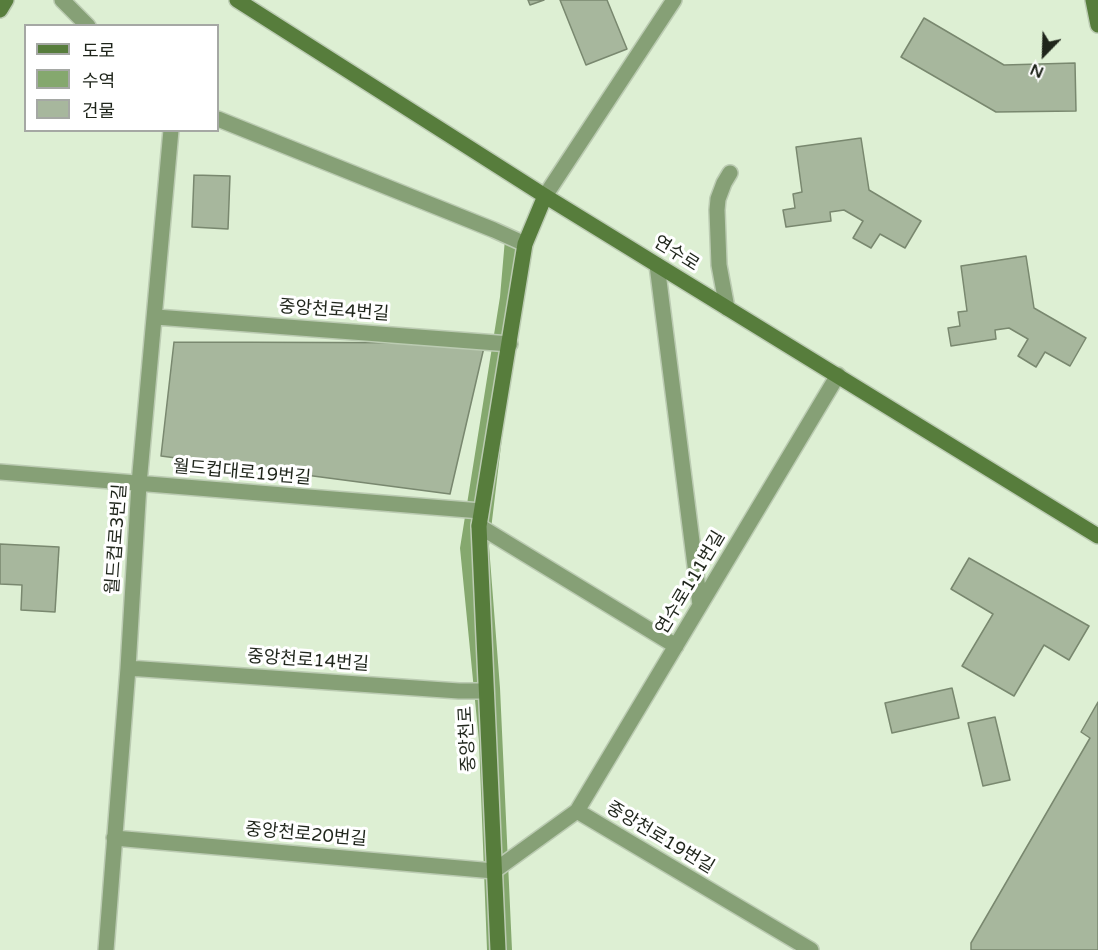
<!DOCTYPE html>
<meta charset="utf-8">
<style>
body{margin:0}
#map{position:relative;width:1098px;height:950px;overflow:hidden;background:#ddefd3;font-family:"Varela Round","Noto Sans KR",sans-serif}
canvas{display:block}
.legend{position:absolute;left:24px;top:24px;width:195px;height:108px;box-sizing:border-box;background:#fff;border:2px solid #a5a8a4;margin:0;padding:8px 10px;list-style:none;font-size:18px;color:#1f251b}
.legend li{display:flex;align-items:center;gap:12px;height:30px}
.legend b{width:30px;border:2px solid #a5a8a4}
.north{position:absolute;left:1014px;top:24px;width:60px;height:60px;-webkit-text-stroke:4px #fff;paint-order:stroke;rotate:203deg;font-size:16px;font-weight:700;line-height:24px;text-align:center;color:#1f251b}
.north::after{content:'';display:block;margin:auto;width:21px;height:27px;background:#1f251b;clip-path:polygon(50% 0,100% 100%,50% 72%,0 100%)}
</style>
<div id="map">
<canvas width="1098" height="950"></canvas>
<ul class="legend">
<li><b style="height:8px;background:#577d3c"></b>도로</li>
<li><b style="height:16px;background:#85a86e"></b>수역</li>
<li><b style="height:16px;background:#a7b79d"></b>건물</li>
</ul>
<div class="north">N</div>
</div>
<script>
const c = document.querySelector('canvas').getContext('2d');
c.lineJoin = 'round';
function fillPath(path, color) { c.fillStyle = color; c.fill(path, 'evenodd'); }
const shape = rows => new Path2D(rows.map(r => 'M' + r).join(''));
function stroke(path, color, width, dash) { c.strokeStyle = color; c.lineWidth = width; c.lineCap = dash ? 'butt' : 'round'; c.setLineDash(dash || []); c.stroke(path); }
function write(font, color, halo, rows, align = 'center') {
  c.font = font + ' "Varela Round","Noto Sans KR",sans-serif'; c.lineWidth = 6; c.setLineDash([]); c.textBaseline = 'middle'; c.strokeStyle = halo; c.fillStyle = color; for (const [text, x, y, turn = 0] of rows) {
    c.save(); c.translate(x, y); c.rotate((+turn || 0) * Math.PI / 180); c.textAlign = isNaN(turn) ? turn : align; if (halo) c.strokeText(text, 0, 0); c.fillText(text, 0, 0); c.restore();
  }
}
const water = shape([
 [505,239,532,241,511,362,489,546,500,688,512,950,487,950,479,741,460,548,500,297]
]);
const building = shape([
 [528,0,544,0,530,5,528,0],
 [560,0,607,0,627,49,586,65,560,0],
 [924,18,1004,65,1075,63,1076,111,996,112,901,57,924,18],
 [861,138,869,190,921,221,905,248,880,234,871,248,853,238,863,221,844,210,830,212,831,221,786,227,783,210,795,208,793,194,802,192,796,147,861,138],
 [194,175,230,176,228,229,192,227,194,175],
 [1026,256,1034,308,1086,338,1070,366,1045,352,1036,367,1018,356,1028,339,1009,328,995,330,996,339,951,346,948,328,960,326,958,312,967,311,961,266,1026,256],
 [174,342,485,343,450,494,161,456,174,342],
 [0,544,59,547,55,612,21,610,22,585,0,584,0,544],
 [969,558,1089,626,1069,660,1044,645,1014,696,962,666,993,614,951,589,969,558],
 [952,688,959,718,892,733,885,703,952,688],
 [1098,702,1098,950,971,950,971,943,1090,738,1081,732,1098,702],
 [995,717,1010,780,983,786,968,723,995,717]
]);
const street = shape([
 [62,0,88,26],
 [218,119,494,230,525,244],
 [545,196,674,0],
 [657,265,700,605],
 [727,308,719,265,717,210,718,199,724,183,730,173],
 [156,317,510,344],
 [0,472,481,511],
 [479,526,676,646],
 [128,668,459,691,485,691],
 [577,811,811,950],
 [114,838,494,871,577,811,838,375],
 [106,950,128,668,139,484,171,130]
]);
const secondary = shape([
 [237,0,545,196,1098,536],
 [1093,0,1098,25],
 [0,10,6,0],
 [498,950,479,526,525,244,545,196]
]);
const streetNames = [
 ["연수로",676,254,32],
 ["중앙천로4번길",334,311,4],
 ["월드컵대로19번길",242,473,5],
 ["월드컵로3번길",117,539,-86],
 ["연수로111번길",691,583,-59],
 ["중앙천로14번길",308,661,4],
 ["중앙천로",468,739,-93],
 ["중앙천로20번길",306,835,5],
 ["중앙천로19번길",660,838,31]
];
fillPath(water, '#85a86e');
fillPath(building, '#a7b79d');
stroke(building, '#79886f', 1.5);
stroke(street, '#bbcbb2', 18);
stroke(secondary, '#bbcbb2', 18);
stroke(street, '#86a076', 15);
stroke(secondary, '#577d3c', 15);
write('18px', '#1f251b', '#fff', streetNames);
</script>
